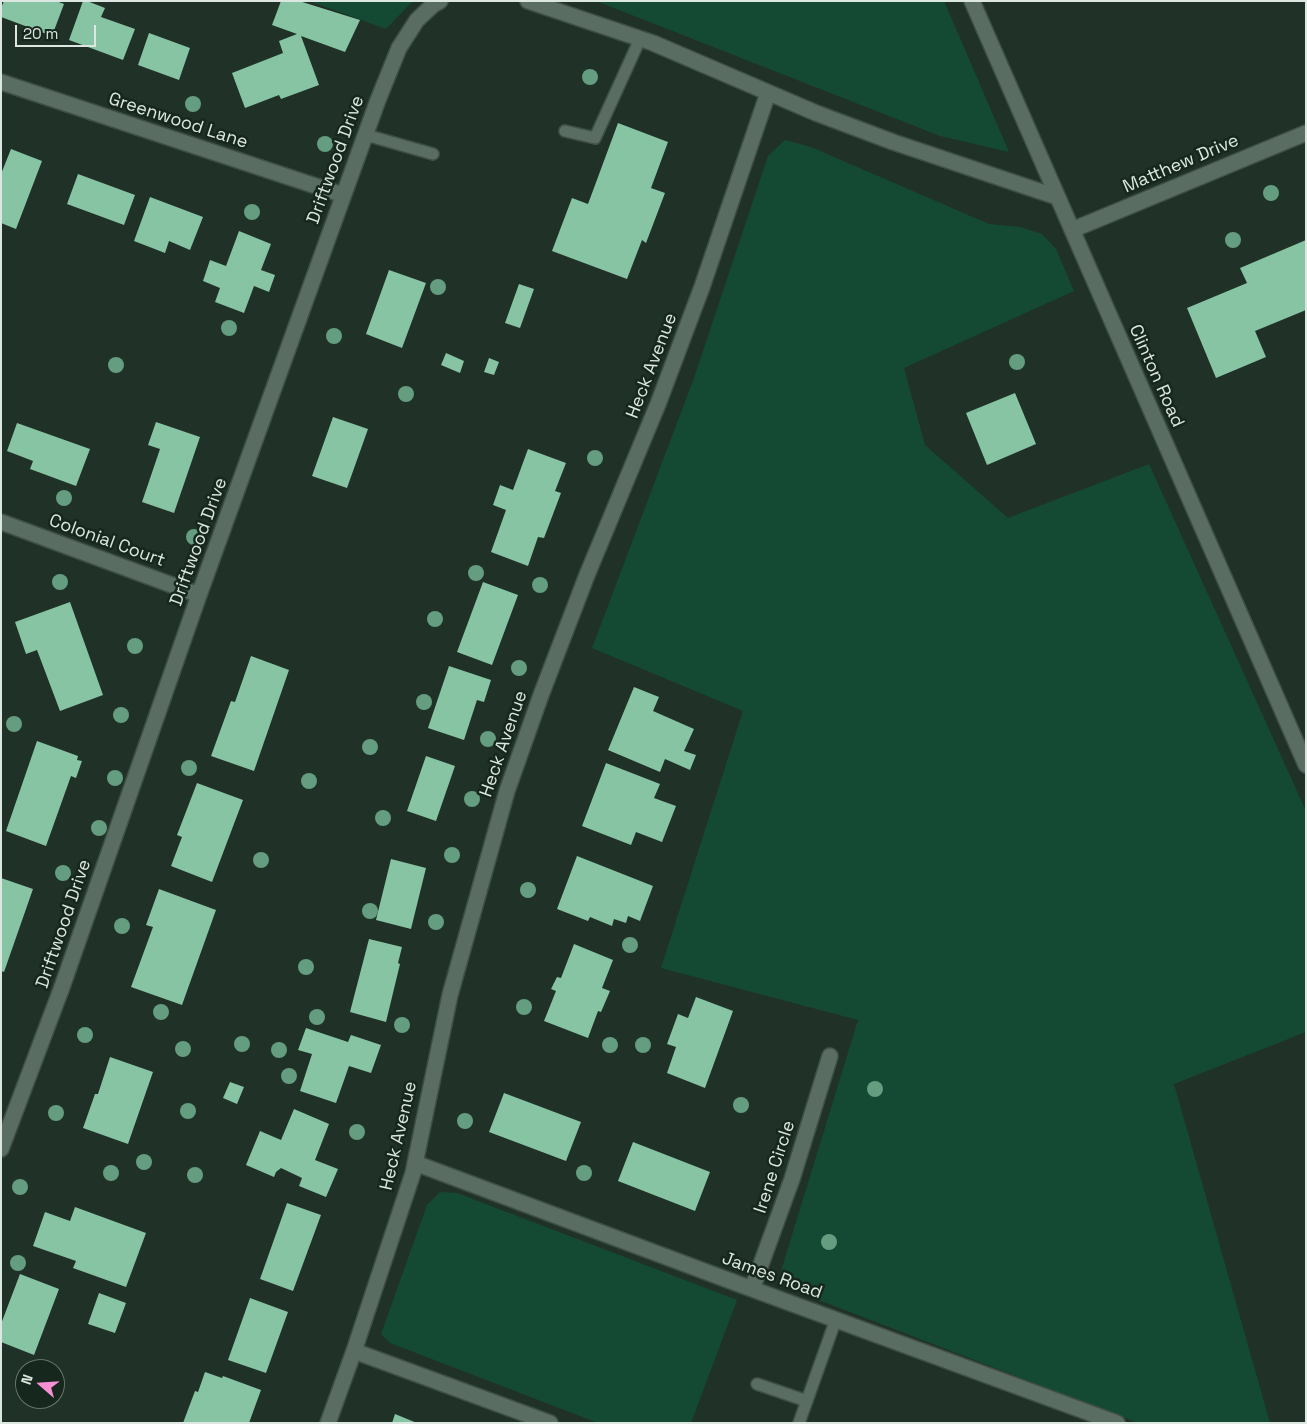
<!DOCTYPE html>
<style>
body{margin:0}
#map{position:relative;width:1307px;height:1424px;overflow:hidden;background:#203128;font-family:"Space Grotesk",sans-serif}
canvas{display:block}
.frame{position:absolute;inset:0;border:2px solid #dde7e1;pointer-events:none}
.north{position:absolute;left:15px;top:1359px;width:50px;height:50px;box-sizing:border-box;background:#16271e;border:1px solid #66746c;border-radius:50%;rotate:289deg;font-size:14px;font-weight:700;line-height:20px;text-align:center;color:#dde7e1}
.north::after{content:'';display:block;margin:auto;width:18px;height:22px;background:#f591d3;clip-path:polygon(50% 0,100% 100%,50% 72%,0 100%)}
.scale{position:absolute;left:15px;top:25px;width:81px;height:22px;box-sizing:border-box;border:2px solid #dde7e1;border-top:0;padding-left:6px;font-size:15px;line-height:18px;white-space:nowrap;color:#dde7e1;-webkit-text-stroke:4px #16271e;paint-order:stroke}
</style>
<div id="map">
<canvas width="1307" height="1424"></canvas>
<div class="frame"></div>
<div class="north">N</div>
<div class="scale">20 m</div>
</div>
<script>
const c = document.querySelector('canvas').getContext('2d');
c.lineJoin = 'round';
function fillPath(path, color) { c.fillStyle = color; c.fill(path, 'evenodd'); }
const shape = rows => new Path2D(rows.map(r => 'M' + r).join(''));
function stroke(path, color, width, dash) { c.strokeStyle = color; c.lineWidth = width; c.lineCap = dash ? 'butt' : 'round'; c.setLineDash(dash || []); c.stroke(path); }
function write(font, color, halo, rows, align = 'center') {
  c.font = font + ' "Space Grotesk",sans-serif'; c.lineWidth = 5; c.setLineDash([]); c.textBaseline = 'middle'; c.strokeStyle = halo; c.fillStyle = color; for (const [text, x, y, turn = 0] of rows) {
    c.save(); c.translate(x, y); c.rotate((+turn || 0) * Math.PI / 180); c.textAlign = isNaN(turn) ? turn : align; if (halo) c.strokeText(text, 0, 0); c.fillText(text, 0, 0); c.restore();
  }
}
const green = shape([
 [309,1,413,1,386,29],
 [596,1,944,1,1009,152,940,136],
 [785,140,811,147,989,224,1020,227,1042,234,1056,249,1074,291,904,368,925,445,1008,518,1149,464,1306,811,1306,1032,1174,1084,1270,1423,1138,1423,777,1284,858,1020,661,968,743,711,592,648,694,378,768,156],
 [440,1192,457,1193,737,1300,691,1423,598,1423,390,1343,381,1334,427,1205]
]);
const building = shape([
 [4,1,56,1,64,4,52,36,1,17,1,8],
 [83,1,87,1,105,8,101,17,135,29,123,60,69,40],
 [281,1,299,1,360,20,345,52,301,36,319,85,281,99,279,95,245,108,232,73,283,53,279,41,297,34,272,25],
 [149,33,190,48,179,80,138,65],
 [618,123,668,142,651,188,665,193,646,243,642,240,627,279,552,251,572,198,588,204],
 [11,149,42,161,16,229,1,223,1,174],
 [78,174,135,195,124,225,67,204],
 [150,197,203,217,190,250,169,241,165,253,134,241],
 [239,231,271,244,261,270,275,275,269,292,254,286,244,313,215,302,220,288,203,281,210,260,226,266],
 [1306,240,1306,310,1255,331,1266,357,1216,378,1187,308,1247,283,1240,268],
 [389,270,426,283,402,348,366,334],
 [519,284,534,289,520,328,505,323],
 [446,353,464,361,460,373,441,365],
 [489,358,499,362,494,375,484,372],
 [1015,393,1036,444,987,465,966,413],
 [333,417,368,429,347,488,312,476],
 [156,422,200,437,174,513,142,502,160,449,148,445],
 [17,423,90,449,76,486,30,469,33,461,7,451],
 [528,449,566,463,555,491,561,493,544,538,538,537,528,566,491,552,506,510,493,505,500,485,513,490],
 [483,582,518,595,492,665,457,652],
 [70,602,103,695,60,711,37,650,26,654,15,622],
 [251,656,289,670,254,771,211,756,231,701,235,702],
 [449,666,491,680,484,702,477,700,464,740,428,728],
 [634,687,659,697,653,711,694,729,684,751,696,755,690,770,665,759,660,772,608,750],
 [37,741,78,756,77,760,82,761,76,778,71,776,46,846,6,831],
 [426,756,455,766,436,821,407,811],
 [606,763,660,784,654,798,676,806,662,842,636,832,631,845,582,826],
 [197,783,243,800,212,882,171,866,182,837,177,835],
 [577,856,653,886,640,921,628,916,626,923,614,919,612,926,590,917,588,921,557,909],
 [391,859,426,868,411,929,376,920],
 [1,878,33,889,4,972,1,971],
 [159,889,216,910,182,1005,131,987,153,927,146,925],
 [369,939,402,947,398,963,400,964,386,1022,350,1012],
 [574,944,613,960,602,988,610,991,601,1012,598,1011,588,1038,544,1021,556,991,551,989,557,977,561,978],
 [696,997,733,1011,705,1088,667,1073,676,1047,667,1044,678,1014,688,1018],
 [306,1028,348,1042,351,1035,381,1045,371,1073,349,1066,336,1103,300,1091,312,1054,298,1050],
 [110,1057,153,1072,128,1144,83,1128,95,1094,98,1094],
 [230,1082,244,1087,237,1104,223,1098],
 [504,1093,581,1122,566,1161,489,1132],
 [294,1109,329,1124,315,1160,338,1169,326,1197,299,1186,302,1178,281,1168,276,1172,274,1177,246,1165,260,1131,281,1140],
 [633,1142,710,1172,695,1211,618,1181],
 [287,1203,321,1215,293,1291,260,1279],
 [75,1207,146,1233,126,1287,73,1268,76,1261,33,1246,45,1212,70,1221],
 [20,1274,59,1289,34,1355,1,1342,1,1324],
 [99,1293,126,1303,115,1333,88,1324],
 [250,1298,288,1312,266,1373,228,1360],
 [205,1372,222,1378,223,1376,261,1390,249,1423,183,1423,195,1391,198,1392],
 [395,1414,417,1423,392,1423]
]);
const lane = shape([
 [565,131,595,138,640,39],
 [366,135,433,154],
 [757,1384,807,1401],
 [799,1423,836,1319]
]);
const street = shape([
 [528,1,653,43,816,113,893,142,1057,197],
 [1,82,343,195],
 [1072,230,1306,133],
 [1,522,199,595],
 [1,1149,62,987,199,595,378,100,399,48,417,20,433,5,440,1],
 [415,1163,752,1289,1117,1423],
 [752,1289,792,1179,830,1056],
 [354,1351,550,1423],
 [328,1423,354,1351,413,1173,450,995,507,791,541,695,587,575,658,404,702,287,768,93]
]);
const secondary = shape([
 [972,1,1306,765]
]);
const trees = [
 [590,77],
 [193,104],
 [325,144],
 [1271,193],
 [252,212],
 [1233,240],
 [438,287],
 [229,328],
 [334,336],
 [1017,362],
 [116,365],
 [406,394],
 [595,458],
 [64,498],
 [194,537],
 [476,573],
 [60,582],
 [540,585],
 [435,619],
 [135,646],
 [519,668],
 [424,702],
 [121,715],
 [14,724],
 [488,739],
 [370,747],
 [189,768],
 [115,778],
 [309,781],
 [472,799],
 [383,818],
 [99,828],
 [452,855],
 [261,860],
 [63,873],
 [528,890],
 [370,911],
 [436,922],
 [122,926],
 [630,945],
 [306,967],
 [524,1007],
 [161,1012],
 [317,1017],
 [402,1025],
 [85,1035],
 [242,1044],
 [610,1045],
 [643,1045],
 [183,1049],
 [279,1050],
 [289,1076],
 [875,1089],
 [741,1105],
 [188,1111],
 [56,1113],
 [465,1121],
 [357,1132],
 [144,1162],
 [111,1173],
 [584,1173],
 [195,1175],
 [20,1187],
 [829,1242],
 [18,1263]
];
const streetNames = [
 ["Greenwood Lane",178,121,18],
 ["Driftwood Drive",336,160,-70],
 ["Matthew Drive",1181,164,-23],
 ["Heck Avenue",652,366,-69],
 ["Clinton Road",1156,376,66],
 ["Colonial Court",107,541,20],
 ["Driftwood Drive",199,542,-70],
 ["Heck Avenue",504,744,-71],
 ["Driftwood Drive",64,924,-71],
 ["Heck Avenue",399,1136,-77],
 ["Irene Circle",775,1167,-72],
 ["James Road",772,1276,20]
];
fillPath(green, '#144a33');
fillPath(building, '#87c4a4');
stroke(lane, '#3f4f47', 14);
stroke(street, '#3f4f47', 18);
stroke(secondary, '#3f4f47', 18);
stroke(lane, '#5a6d63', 11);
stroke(street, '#5a6d63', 15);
stroke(secondary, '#5a6d63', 15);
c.fillStyle = '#649d7f';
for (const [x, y] of trees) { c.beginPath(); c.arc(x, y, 8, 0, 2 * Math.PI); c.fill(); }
write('18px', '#dde7e1', '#16271e', streetNames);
</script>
